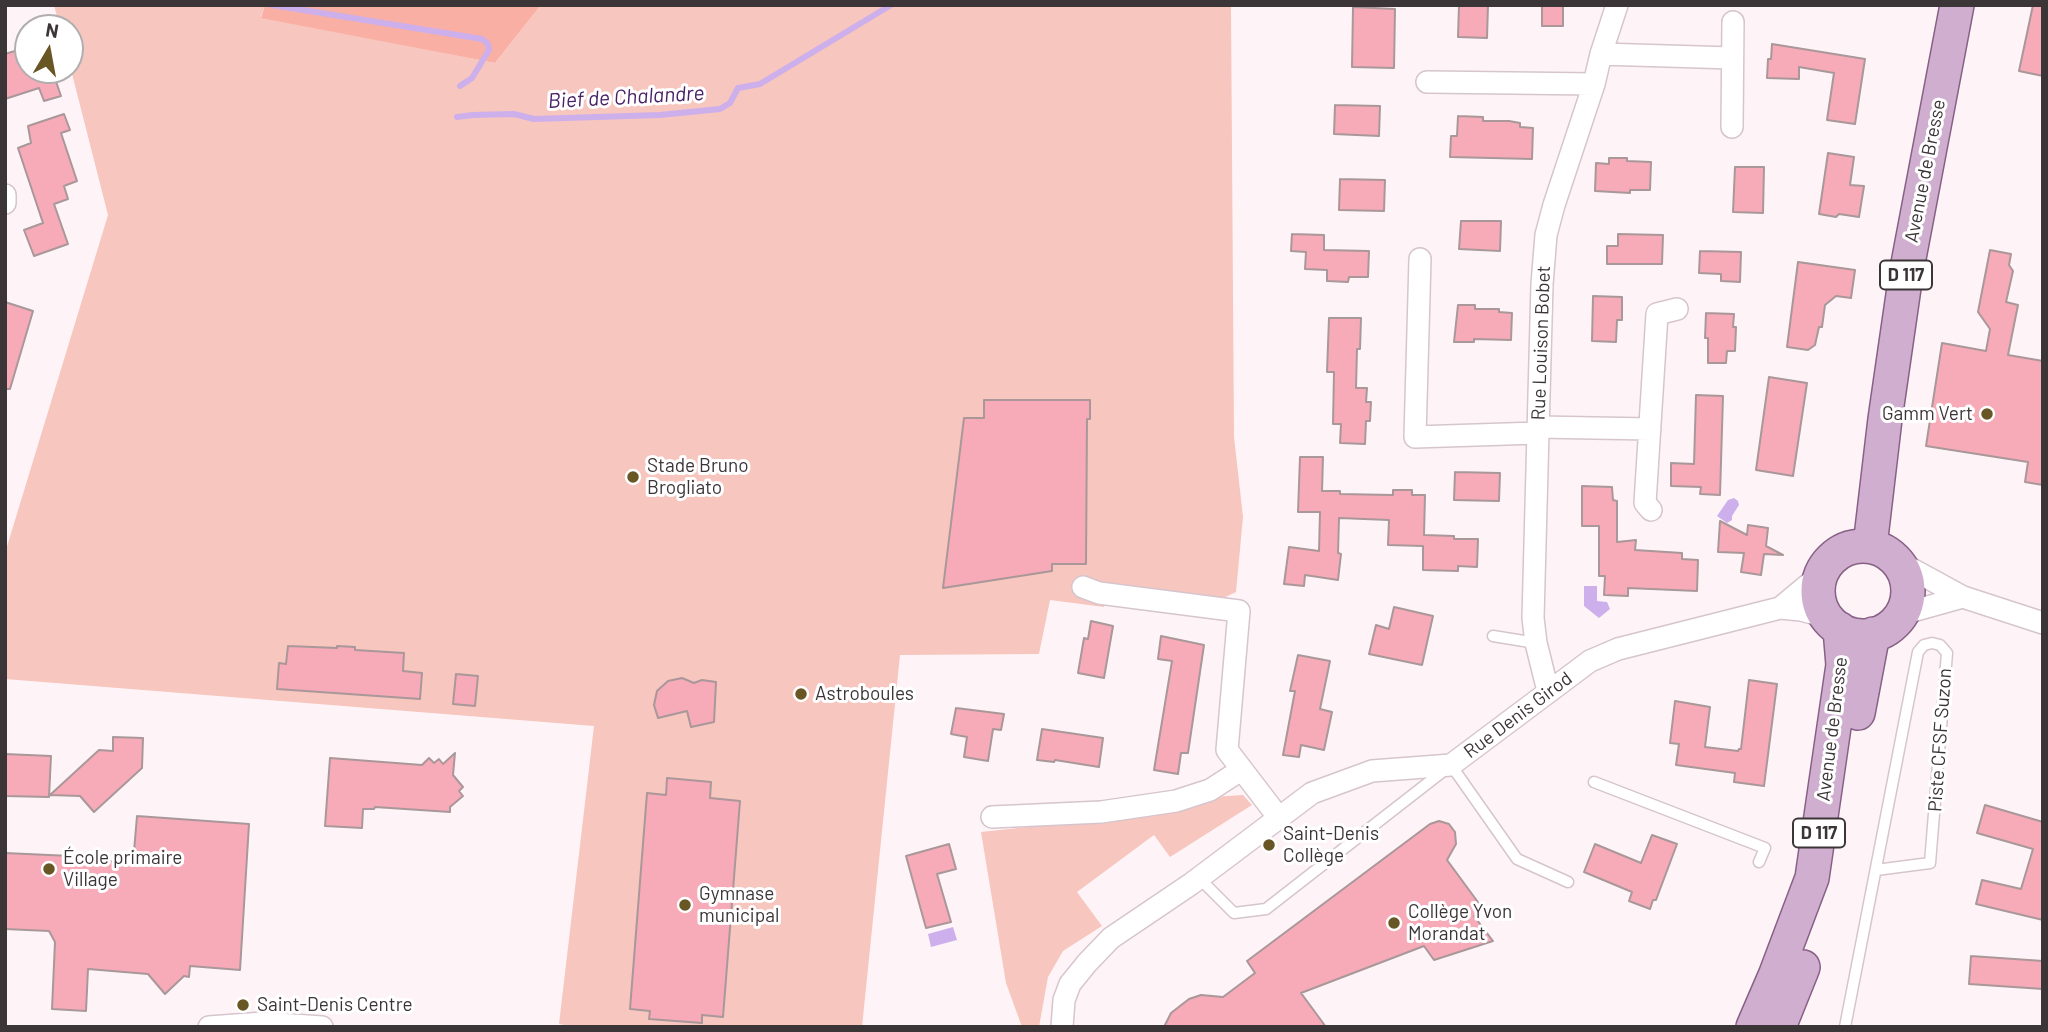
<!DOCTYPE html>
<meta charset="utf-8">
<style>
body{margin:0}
#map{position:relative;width:2048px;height:1032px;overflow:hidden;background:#fef4f8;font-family:Barlow,sans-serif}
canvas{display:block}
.frame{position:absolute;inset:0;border:7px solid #3c3538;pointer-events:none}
.north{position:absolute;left:14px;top:14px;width:70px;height:70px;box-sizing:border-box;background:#fff;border:2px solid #b1aeaf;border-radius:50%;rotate:10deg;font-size:19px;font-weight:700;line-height:28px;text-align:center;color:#3c3538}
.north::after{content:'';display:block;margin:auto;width:24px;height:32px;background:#685624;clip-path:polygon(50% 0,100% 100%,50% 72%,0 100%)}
</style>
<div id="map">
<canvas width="2048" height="1032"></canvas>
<div class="frame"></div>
<div class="north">N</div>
</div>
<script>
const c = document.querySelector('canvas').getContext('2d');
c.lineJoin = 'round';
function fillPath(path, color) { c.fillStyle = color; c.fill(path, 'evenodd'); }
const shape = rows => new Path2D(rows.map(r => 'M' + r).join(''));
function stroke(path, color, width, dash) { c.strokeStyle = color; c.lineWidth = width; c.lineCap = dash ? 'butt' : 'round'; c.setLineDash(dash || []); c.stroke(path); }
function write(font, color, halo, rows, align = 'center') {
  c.font = font + ' Barlow,sans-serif'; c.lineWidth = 6; c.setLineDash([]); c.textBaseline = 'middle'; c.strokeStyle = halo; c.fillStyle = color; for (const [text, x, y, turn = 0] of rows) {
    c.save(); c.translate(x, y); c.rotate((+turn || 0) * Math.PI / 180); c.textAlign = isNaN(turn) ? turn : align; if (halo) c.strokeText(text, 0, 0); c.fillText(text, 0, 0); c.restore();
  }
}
const green = shape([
 [54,5,265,5,261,17,495,63,541,5,1231,5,1234,437,1243,517,1236,592,1217,601,1105,587,1104,607,1050,600,1039,654,900,655,862,1027,577,1027,559,1024,594,726,5,679,5,553,108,215,70,66,70,28,60,28],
 [1243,795,1252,805,1170,857,1154,835,1077,892,1102,926,1063,951,1048,977,1039,1027,1022,1027,1006,983,981,832,1138,815,1213,797]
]);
const forest = shape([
 [265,5,541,5,495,63,261,18]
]);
const water = shape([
 [1734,498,1738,501,1739,505,1732,516,1732,520,1727,523,1717,516,1728,500],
 [1584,586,1597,586,1597,601,1607,602,1610,609,1599,618,1584,606],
 [953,927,957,940,931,947,928,934]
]);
const stream = shape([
 [272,5,482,39,488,44,489,50,472,78,460,86],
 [457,117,473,115,514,114,534,119,660,115,720,109,730,103,738,88,760,84,891,5]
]);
const building = shape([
 [1459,5,1488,5,1487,38,1458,37,1459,5],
 [1542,5,1563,5,1563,26,1542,26,1542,5],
 [2033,5,2043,5,2043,76,2019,71,2033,5],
 [1353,7,1395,9,1394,68,1352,67,1353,7],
 [1772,44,1865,59,1855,124,1827,120,1834,73,1799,67,1799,79,1767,78,1768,59,1771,59,1772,44],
 [28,47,28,70,52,70,61,96,44,101,39,88,5,99,5,54,28,47],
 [1335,105,1380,106,1379,136,1334,134,1335,105],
 [64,114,70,130,61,133,77,181,64,186,68,199,54,204,68,244,34,256,24,230,43,223,18,148,31,143,28,126,64,114],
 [1458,116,1483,117,1483,121,1509,121,1520,123,1520,127,1533,128,1532,159,1450,157,1451,136,1457,136,1458,116],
 [1828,153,1854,157,1850,185,1864,186,1859,217,1839,214,1836,217,1819,214,1828,153],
 [1609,158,1627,158,1627,161,1651,162,1650,190,1630,190,1630,193,1595,191,1596,163,1609,164,1609,158],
 [1735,167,1764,167,1763,213,1733,212,1735,167],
 [1340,179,1385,180,1384,211,1339,210,1340,179],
 [1461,221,1501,221,1500,251,1459,249,1461,221],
 [1292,234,1324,235,1324,250,1369,251,1368,277,1349,277,1348,282,1327,281,1327,270,1305,269,1306,252,1291,251,1292,234],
 [1618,234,1663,235,1662,264,1607,264,1607,246,1618,246,1618,234],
 [1990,250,2011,254,2009,265,2013,271,2006,302,2018,305,2008,355,2043,361,2043,485,2025,482,2028,462,1926,446,1942,343,1986,351,1990,329,1978,312,1990,250],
 [1700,251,1741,252,1740,282,1721,281,1721,274,1699,273,1700,251],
 [1798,262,1855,270,1851,298,1836,296,1825,305,1822,327,1819,327,1815,345,1808,350,1787,347,1798,262],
 [1593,296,1622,297,1622,320,1617,320,1616,342,1592,341,1593,296],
 [5,302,33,311,10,389,5,389,5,302],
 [1458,305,1475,305,1475,309,1499,309,1499,312,1512,313,1511,340,1474,339,1474,342,1454,342,1458,305],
 [1706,313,1734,314,1733,327,1736,327,1735,351,1727,351,1726,363,1708,363,1708,338,1705,338,1706,313],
 [1329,318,1361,318,1360,349,1357,349,1356,388,1367,388,1366,402,1371,402,1370,421,1366,421,1365,444,1340,443,1341,424,1333,424,1334,372,1327,372,1329,318],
 [1769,377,1807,383,1793,476,1756,470,1769,377],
 [1696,395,1723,396,1720,495,1700,494,1701,487,1671,486,1671,463,1694,464,1696,395],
 [984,400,1090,400,1090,419,1087,419,1086,564,1052,564,1052,571,943,588,964,418,984,418,984,400],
 [1300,457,1323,457,1322,491,1340,491,1340,494,1393,495,1393,490,1412,490,1412,495,1425,495,1424,535,1454,536,1454,539,1478,539,1477,567,1458,566,1458,571,1423,570,1423,546,1388,545,1389,520,1339,518,1338,553,1341,554,1338,580,1305,575,1304,586,1284,584,1289,547,1319,551,1320,512,1298,512,1300,457],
 [1455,472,1500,473,1499,501,1454,500,1455,472],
 [1582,486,1612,487,1613,500,1617,501,1617,542,1636,540,1635,550,1682,553,1682,559,1698,560,1697,591,1628,588,1628,596,1604,595,1605,576,1599,576,1599,526,1582,526,1582,486],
 [1720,521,1747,535,1748,525,1768,528,1766,546,1783,555,1764,554,1761,575,1741,572,1744,553,1718,552,1720,521],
 [1394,607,1433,616,1422,665,1369,654,1376,625,1389,629,1394,607],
 [1091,621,1113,626,1104,678,1078,673,1084,638,1088,639,1091,621],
 [1161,636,1204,645,1188,753,1181,753,1178,774,1154,770,1172,661,1158,659,1161,636],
 [288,646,337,648,337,646,355,647,355,650,404,653,403,671,422,673,420,699,277,689,279,663,286,664,288,646],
 [1298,655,1330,661,1320,709,1332,712,1324,750,1301,745,1299,757,1283,755,1295,691,1290,691,1298,655],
 [456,674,478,676,475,706,453,704,456,674],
 [682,678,694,683,702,680,716,682,714,722,691,727,687,711,658,718,654,705,657,691,668,681,682,678],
 [1749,680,1777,684,1764,786,1734,782,1735,773,1676,765,1679,744,1670,743,1675,701,1710,707,1705,747,1738,751,1739,749,1741,749,1749,680],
 [956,708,1004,714,1001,730,993,729,988,761,964,757,967,737,951,734,956,708],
 [1042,729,1103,738,1099,767,1055,760,1054,762,1037,760,1042,729],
 [113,737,143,738,142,768,94,812,80,796,50,795,99,750,113,751,113,737],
 [455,753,453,775,463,787,459,791,463,796,450,807,450,812,375,807,374,809,363,809,362,828,325,826,330,758,422,765,429,758,434,763,439,759,443,764,455,753],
 [5,754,51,756,49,797,5,796,5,754],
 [667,778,711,782,710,798,740,801,723,1017,702,1015,702,1023,649,1019,650,1011,630,1009,647,793,666,795,667,778],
 [1985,805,2043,822,2043,920,1976,904,1982,880,2021,889,2033,849,1977,833,1985,805],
 [137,816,249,824,240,970,190,966,189,977,184,976,165,994,148,974,88,969,86,1011,52,1009,55,942,49,931,5,929,5,853,93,857,93,860,133,863,137,816],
 [1439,821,1449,824,1455,832,1456,844,1447,860,1483,909,1474,916,1493,941,1434,960,1424,946,1301,993,1326,1027,1164,1027,1171,1013,1189,999,1201,995,1223,997,1255,973,1247,961,1430,824,1439,821],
 [1652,835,1677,844,1656,900,1653,900,1650,909,1629,901,1632,892,1584,872,1595,844,1641,863,1652,835],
 [949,844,956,869,937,874,951,922,926,928,906,856,949,844],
 [1971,956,2043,961,2043,989,1969,984,1971,956]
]);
const lane = shape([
 [1493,636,1536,643],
 [1594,782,1765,848,1759,862],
 [1199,878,1234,913,1266,909,1451,765,1517,859,1568,882],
 [1845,1027,1918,652,1924,645,1932,643,1940,645,1947,653,1930,863,1876,870]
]);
const street = shape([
 [1601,54,1732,58],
 [1427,82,1594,84],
 [1732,127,1733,22],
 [5,195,5,203],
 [1420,259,1415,437,1537,433],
 [1538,427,1650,429],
 [1651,510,1645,503,1657,314,1677,309],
 [1897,561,1963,597,2043,623],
 [1083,587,1099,593,1239,611,1227,750,1279,818],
 [1780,608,1821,574],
 [1902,614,1963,597],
 [1548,691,1536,643,1533,618,1542,284,1546,235,1554,205,1594,84,1601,54,1617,5],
 [992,817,1101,812,1176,801,1210,790,1241,770],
 [209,1027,263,1023,322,1027],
 [1062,1027,1064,1000,1070,984,1087,963,1111,938,1191,884,1312,793,1372,771,1451,765,1590,661,1618,649,1780,608,1801,610,1827,617]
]);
const primary = shape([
 [1870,546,1885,419,1906,274,1957,5],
 '1818 591a45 45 0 1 1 90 0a45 45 0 1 1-90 0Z',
 [1858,713,1873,634],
 [1753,1027,1775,976,1812,878,1843,665,1840,629],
 [1779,1027,1803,967]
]);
const markers = [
 [1987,414,7,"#685624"],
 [633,477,7,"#685624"],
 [801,694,7,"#685624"],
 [1269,845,7,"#685624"],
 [49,869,7,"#685624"],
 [685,905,7,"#685624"],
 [1394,923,7,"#685624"],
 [243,1005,7,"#685624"]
];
const shields = [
 [1906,275,52],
 [1819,833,52]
];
const shieldNames = [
 ["D 117",1906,275],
 ["D 117",1819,833]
];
const streetNames = [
 ["Avenue de Bresse",1925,171,-79],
 ["Rue Louison Bobet",1541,343,-88],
 ["Rue Denis Girod",1518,715,-37],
 ["Avenue de Bresse",1832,729,-83],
 ["Piste CFSF Suzon",1940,740,-86]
];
const poiNames = [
 ["Gamm Vert",1973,414,"right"],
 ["Stade Bruno",647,466],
 ["Brogliato",647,488],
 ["Astroboules",815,694],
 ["Saint-Denis",1283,834],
 ["Collège",1283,856],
 ["École primaire",63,858],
 ["Village",63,880],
 ["Gymnase",699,894],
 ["municipal",699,916],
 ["Collège Yvon",1408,912],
 ["Morandat",1408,934],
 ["Saint-Denis Centre",257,1005]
];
const waterNames = [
 ["Bief de Chalandre",626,97,-3]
];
fillPath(green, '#f7c6be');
fillPath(forest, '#faafa4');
fillPath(water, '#cdafec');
stroke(stream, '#cdafec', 6);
fillPath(building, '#f7abb8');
stroke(building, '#a99799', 2);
stroke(lane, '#d6c5cd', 13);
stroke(street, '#d6c5cd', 24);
stroke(primary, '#876185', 36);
stroke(lane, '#fff', 10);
stroke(street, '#fff', 21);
stroke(primary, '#d0aecf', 33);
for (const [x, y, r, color] of markers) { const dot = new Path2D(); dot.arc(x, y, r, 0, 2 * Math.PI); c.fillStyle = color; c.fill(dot); stroke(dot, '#fff', 2.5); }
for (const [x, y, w] of shields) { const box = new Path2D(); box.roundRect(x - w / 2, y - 14.5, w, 29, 5); c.fillStyle = '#fff'; c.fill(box); stroke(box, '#3c3538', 2); }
write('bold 18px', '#3c3538', null, shieldNames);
write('19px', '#3c3538', '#fff', streetNames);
write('19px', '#3c3538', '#fff', poiNames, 'left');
write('italic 21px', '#492268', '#fff', waterNames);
</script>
